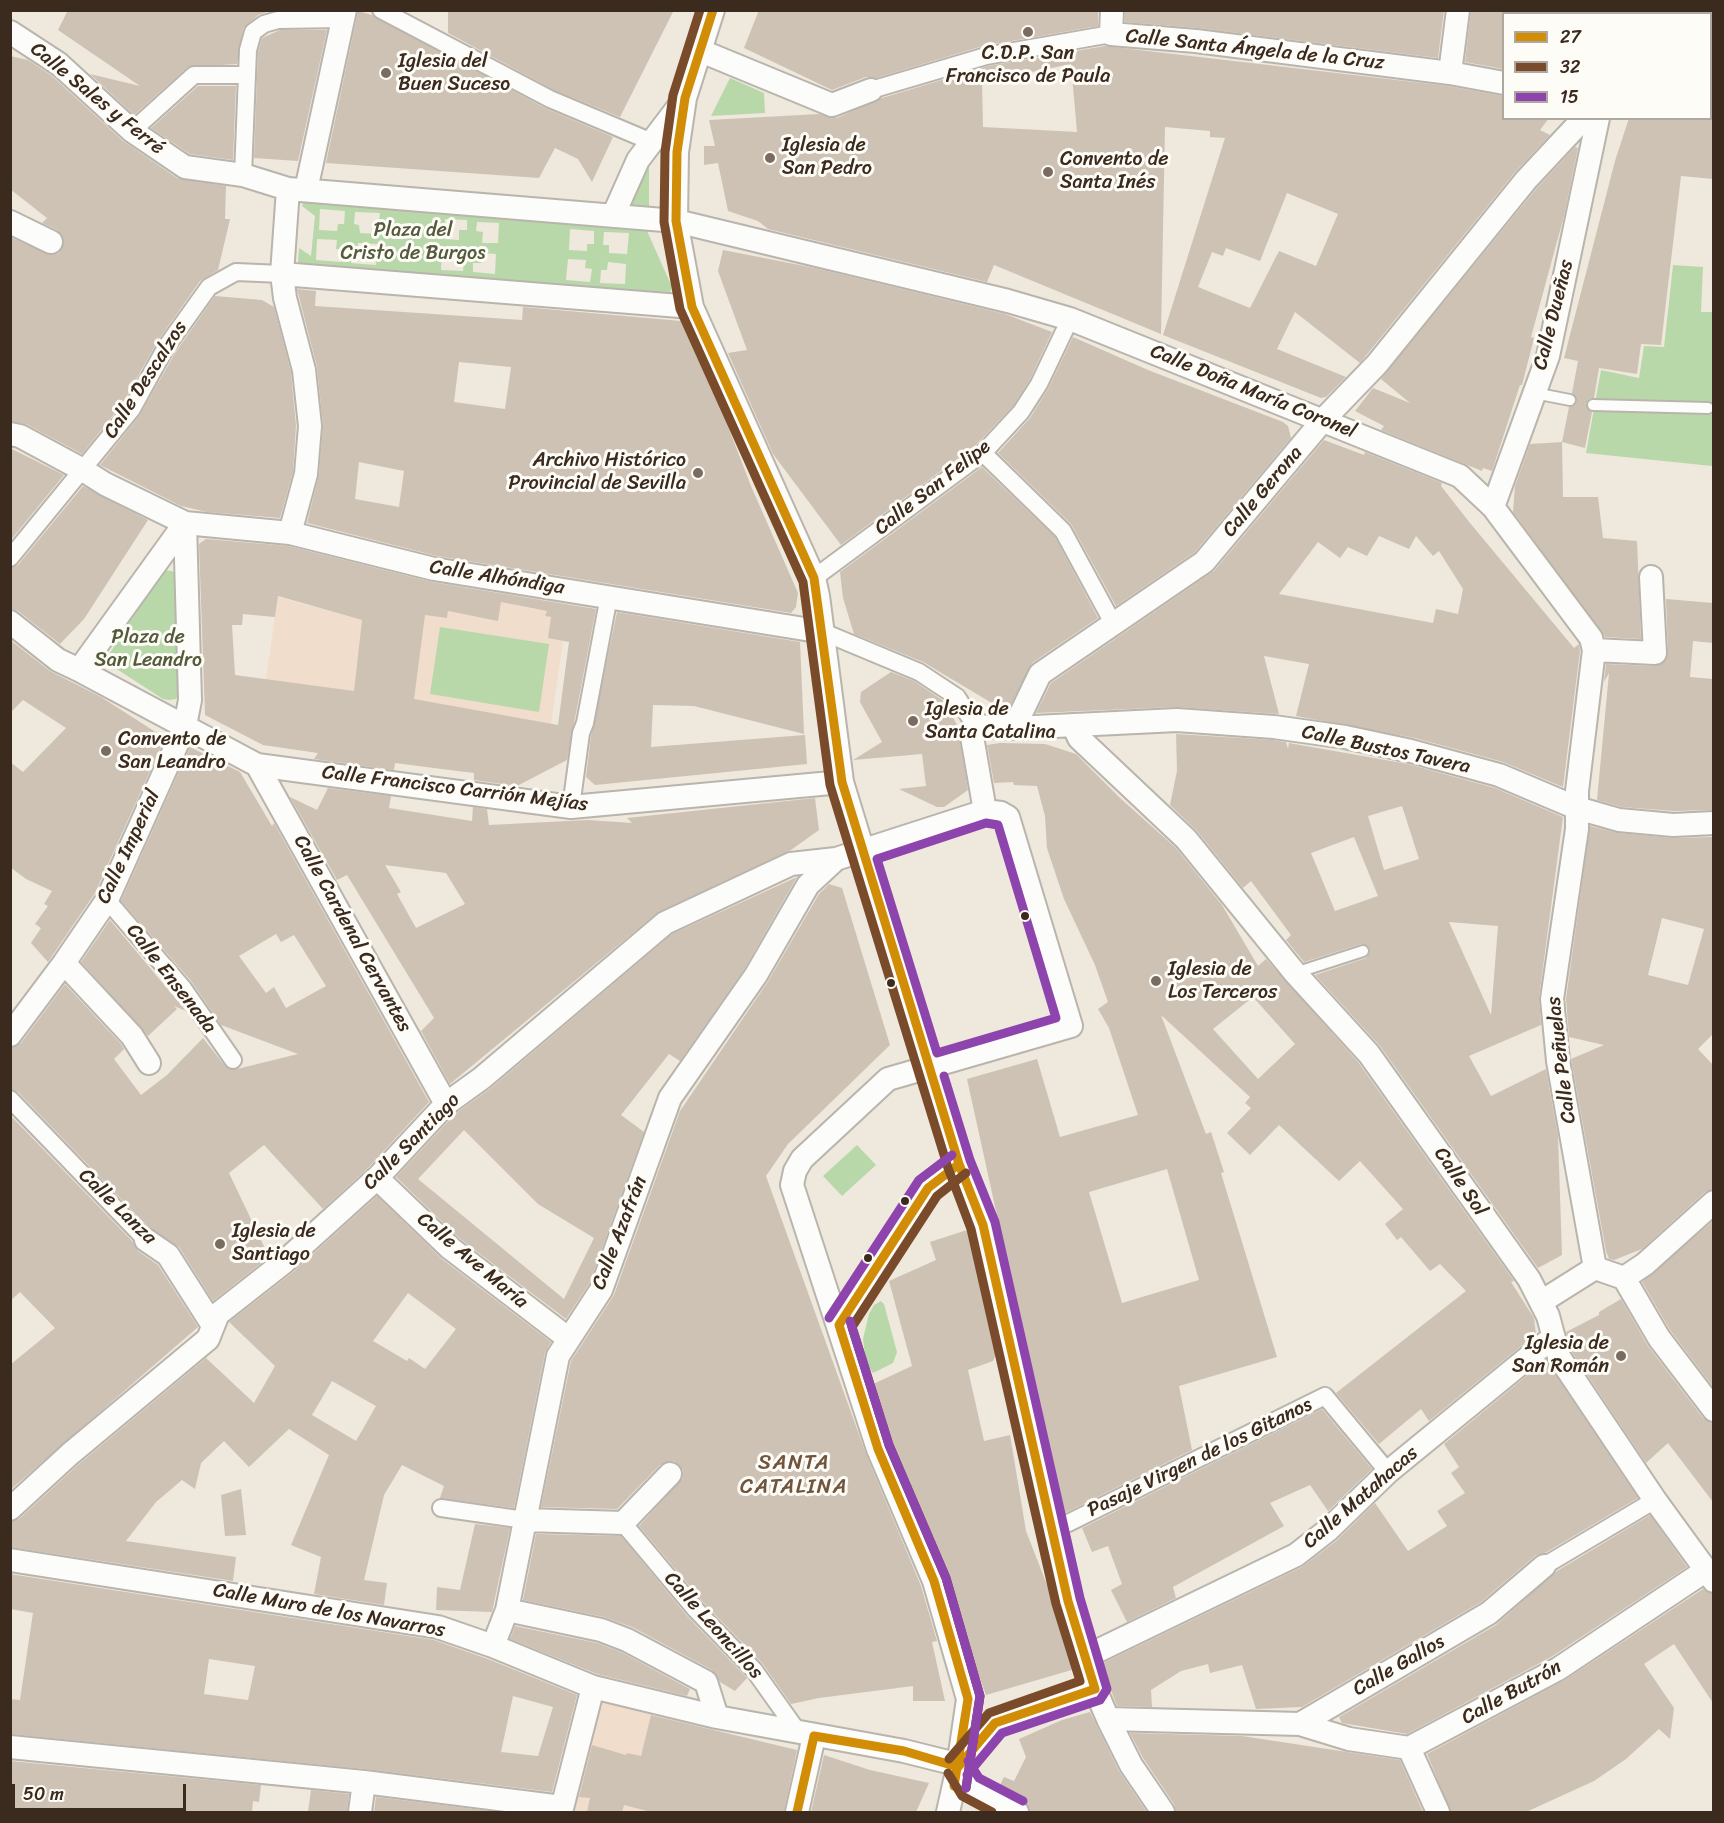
<!DOCTYPE html>
<meta charset="utf-8">
<style>
body{margin:0}
#map{position:relative;width:1724px;height:1823px;overflow:hidden;background:#eee8dd;font-family:Sriracha,sans-serif}
canvas{display:block}
.frame{position:absolute;inset:0;border:12px solid #3b2a1e;pointer-events:none}
.legend{position:absolute;left:1502px;top:12px;width:210px;height:108px;box-sizing:border-box;background:#fdfcf7;border:2px solid #afa8a0;margin:0;padding:8px 10px;list-style:none;font-size:18px;color:#3b2a1e}
.legend li{display:flex;align-items:center;gap:12px;height:30px}
.legend b{width:30px;border:2px solid #afa8a0}
.scale{position:absolute;left:12px;top:1784px;width:174px;height:27px;box-sizing:border-box;border:3px solid #3b2a1e;border-top:0;padding-left:8px;font-size:18px;line-height:21px;white-space:nowrap;color:#3b2a1e;-webkit-text-stroke:4px #fdfcf7;paint-order:stroke}
</style>
<div id="map">
<canvas width="1724" height="1823"></canvas>
<div class="frame"></div>
<ul class="legend">
<li><b style="height:8px;background:#d18d06"></b>27</li>
<li><b style="height:8px;background:#7a4b2a"></b>32</li>
<li><b style="height:8px;background:#8e44ad"></b>15</li>
</ul>
<div class="scale">50 m</div>
</div>
<script>
const c = document.querySelector('canvas').getContext('2d');
c.lineJoin = 'round';
function fillPath(path, color) { c.fillStyle = color; c.fill(path, 'evenodd'); }
const shape = rows => new Path2D(rows.map(r => 'M' + r).join(''));
function stroke(path, color, width, dash) { c.strokeStyle = color; c.lineWidth = width; c.lineCap = dash ? 'butt' : 'round'; c.setLineDash(dash || []); c.stroke(path); }
function write(font, color, halo, rows, align = 'center') {
  c.font = font + ' Sriracha,sans-serif'; c.lineWidth = 6; c.setLineDash([]); c.textBaseline = 'middle'; c.strokeStyle = halo; c.fillStyle = color; for (const [text, x, y, turn = 0] of rows) {
    c.save(); c.translate(x, y); c.rotate((+turn || 0) * Math.PI / 180); c.textAlign = isNaN(turn) ? turn : align; if (halo) c.strokeText(text, 0, 0); c.fillText(text, 0, 0); c.restore();
  }
}
const built = shape([
 [503,589,517,591,515,605,547,611,545,616,551,617,563,641,551,724,470,710,462,772,263,745,266,679,278,597,362,620,395,626,397,609,447,618,448,611,497,620],
 [600,1700,652,1713,640,1760,714,1781,709,1812,570,1812]
]);
const green = shape([
 [730,78,764,93,765,113,711,116],
 [649,163,649,208,627,211],
 [304,201,357,201,357,207,593,226,594,220,642,226,647,231,672,287,670,293,662,297,587,293,587,286,353,268,353,274,301,267,298,262,299,248,311,256,315,216,302,206],
 [320,209,345,211,344,224,338,224,337,231,319,230],
 [355,212,380,213,378,234,360,233,359,225,354,224],
 [445,219,467,220,467,230,459,230,459,240,444,239],
 [477,222,499,223,498,243,482,243,483,232,476,231],
 [570,229,594,231,594,244,587,244,587,251,569,250],
 [604,232,629,233,627,254,609,253,609,245,603,245],
 [317,239,337,240,336,249,342,249,341,262,316,260],
 [358,243,377,244,376,265,351,263,351,250,357,250],
 [442,250,457,250,457,261,464,261,463,271,441,270],
 [482,253,496,254,495,274,473,272,473,263,481,263],
 [568,259,586,260,585,268,592,269,590,282,566,280],
 [608,262,626,264,625,284,600,283,601,270,607,270],
 [1673,265,1703,267,1701,312,1714,312,1713,530,1712,466,1586,453,1601,370,1639,378,1644,346,1664,347],
 [161,570,172,571,176,574,182,692,176,699,169,700,163,699,112,666,107,658],
 [440,627,549,644,539,712,430,694],
 [857,1145,876,1165,842,1196,823,1176],
 [881,1301,884,1304,897,1352,893,1363,873,1373,866,1364,863,1339,869,1314,874,1305]
]);
const building = shape([
 [68,10,273,10,258,15,243,29,237,64,188,67,134,115,90,74,140,86,58,30],
 [448,10,674,10,620,117,554,90,448,33],
 [759,10,1098,10,1098,26,983,46,876,78,866,77,832,90,744,48],
 [1125,10,1444,10,1438,58,1198,28,1125,22],
 [1471,10,1503,10,1503,69,1465,62],
 [358,11,372,15,545,108,613,137,592,182,578,159,555,148,539,178,326,163],
 [280,30,327,30,298,161,254,158,258,52,262,38],
 [1105,46,1448,86,1503,96,1503,118,1549,118,1540,130,1550,135,1516,171,1360,363,1295,312,1277,349,1346,377,1326,397,1321,398,1163,335,1225,138,1210,137,1210,131,1165,127,1161,334,994,265,987,282,768,229,758,221,728,211,718,163,704,165,704,146,715,146,709,120,819,114,837,118,882,98,988,66],
 [1071,64,1077,132,983,127,982,82],
 [1287,193,1338,214,1316,266,1279,251,1250,308,1198,287,1212,252,1223,256,1226,248,1260,261],
 [10,56,28,60,51,75,123,141,177,178,226,186,225,219,230,219,218,270,200,281,157,342,123,403,82,454,26,424,10,421,10,237,51,255,59,253,64,242,57,230,42,223,47,218,10,189],
 [198,86,236,86,233,160,190,154,151,128],
 [1629,118,1713,118,1713,179,1681,176,1661,345,1641,344,1637,374,1599,368,1594,398,1589,399,1586,404,1592,412,1585,448,1562,442,1569,407,1575,405,1577,401,1572,393,1578,361,1564,358,1615,161],
 [1575,147,1578,148,1564,216,1531,337,1534,338,1522,385,1520,385,1492,471,1483,468,1482,471,1381,430,1384,426,1355,411,1373,388,1410,403,1381,379,1536,189],
 [723,250,815,268,1005,314,1052,332,1030,379,1013,406,976,445,841,545,773,454,728,353,747,350,718,271],
 [297,289,316,291,315,306,522,320,523,307,681,321,707,372,751,486,798,593,796,607,791,613,437,556,307,523,319,475,323,425,317,367],
 [459,362,511,367,505,409,454,402],
 [359,462,404,471,399,507,355,499],
 [215,296,262,300,274,307,291,372,296,426,293,472,280,518,207,512,181,506,100,465,140,415,175,353],
 [1073,337,1148,370,1283,422,1288,426,1291,438,1195,552,1116,606,1071,524,998,453,1030,418,1048,389],
 [1324,440,1364,455,1365,452,1442,483,1441,486,1470,523,1574,648,1579,644,1580,651,1563,787,1503,762,1415,738,1296,716,1309,664,1264,656,1279,714,1176,707,1036,713,1051,683,1214,571],
 [1379,536,1409,549,1416,536,1433,556,1439,551,1463,589,1458,614,1436,609,1433,623,1279,594,1318,542,1340,558,1348,547,1367,556],
 [1562,442,1563,497,1598,497,1603,538,1637,541,1641,639,1605,637,1513,512,1515,486,1530,444],
 [10,448,64,475,10,541],
 [982,467,1055,537,1098,618,1032,663,1007,712,923,662,854,634,843,598,840,572],
 [83,486,148,520,84,619,60,644,18,611,10,609,10,568,18,565],
 [206,539,288,546,432,582,596,609,567,760,517,786,474,780,474,773,395,763,394,770,314,759,318,753,263,745,205,715,199,544],
 [278,596,362,620,354,691,235,675,232,625,242,625,243,614,275,617],
 [501,602,547,611,545,616,551,617,548,638,569,642,558,725,414,699,425,615,447,618,448,611,498,621],
 [1666,599,1713,603,1713,643,1693,641,1690,677,1713,679,1713,810,1673,811,1622,807,1597,800,1609,673,1604,682,1606,664,1654,666,1666,660,1668,652],
 [617,612,800,642,804,734,694,706,653,705,651,747,805,735,807,764,595,785,586,777,591,736],
 [10,640,50,671,101,697,165,738,95,893,48,962,31,943,41,928,35,924,48,906,44,904,52,891,26,879,10,867,10,762,23,772,66,728,23,700,10,713],
 [891,672,914,681,945,702,958,727,968,790,944,807,937,807,899,789,926,786,922,754,853,760,882,742,860,702,861,692],
 [1176,734,1273,740,1286,742,1288,749,1289,743,1408,764,1495,788,1563,817,1539,997,1541,1025,1469,1056,1491,1096,1546,1069,1558,1136,1562,1255,1538,1268,1380,1046,1315,975,1366,958,1370,952,1368,946,1361,944,1304,962,1286,940,1291,935,1251,881,1243,888,1196,830,1170,805,1177,771],
 [1402,806,1419,859,1384,870,1368,816],
 [1354,837,1378,896,1335,911,1311,853],
 [1449,922,1498,926,1491,1015],
 [1000,743,1045,744,1076,754,1120,798,1176,848,1222,905,1258,966,1266,959,1358,1062,1514,1281,1511,1282,1534,1318,1536,1334,1429,1421,1421,1409,1379,1444,1336,1393,1466,1291,1440,1264,1430,1271,1401,1237,1397,1240,1385,1224,1403,1209,1360,1161,1339,1181,1279,1125,1250,1155,1227,1133,1251,1108,1245,1103,1250,1097,1161,1015,1206,1134,1211,1132,1224,1172,1221,1173,1277,1357,1179,1386,1192,1450,1063,1514,1017,1304,1016,1308,996,1221,998,1220,967,1079,1037,1059,1060,1137,1138,1115,1109,1028,1098,1009,1108,1002,1095,965,1064,899,1047,848,1045,816,1037,786,1014,785,1013,782,994,783,987,745],
 [1253,997,1295,1044,1258,1079,1213,1029],
 [1167,1169,1199,1280,1122,1303,1089,1192],
 [190,747,240,772,272,826,274,823,429,1102,368,1168,323,1209,264,1145,229,1173,269,1257,213,1301,179,1247,148,1227,18,1092,10,1089,10,1048,21,1043,65,984,121,1044,124,1049,114,1059,141,1095,167,1075,203,1038,225,1066,233,1070,298,1054,221,1025,191,981,121,901],
 [276,934,281,942,294,935,326,986,286,1008,274,987,266,993,239,956],
 [328,788,391,796,389,808,472,821,473,807,487,809,489,825,588,820,632,823,627,818,815,798,819,830,791,850,657,913,450,1084,421,1031,434,1018,347,875,337,880,290,797,317,810],
 [385,865,446,873,465,904,416,928,397,894,401,892],
 [1590,826,1618,833,1672,838,1713,837,1713,1034,1698,1049,1713,1065,1713,1189,1705,1192,1642,1249,1614,1260,1609,1259,1606,1251,1571,1059,1604,1045,1569,1037,1566,999],
 [1662,918,1704,929,1688,985,1648,975],
 [797,877,745,968,680,1061,669,1054,621,1115,644,1132,589,1284,566,1319,459,1238,396,1177,455,1114,491,1088,672,934],
 [464,1130,538,1204,594,1238,564,1299,418,1179],
 [829,884,842,888,890,1045,788,1144,766,1176,866,1454,921,1586,937,1641,932,1642,945,1701,913,1701,913,1686,819,1698,791,1704,762,1663,704,1603,639,1526,683,1478,683,1470,674,1461,660,1465,617,1509,541,1507,571,1361,614,1295,680,1111,767,983,819,894],
 [110,920,186,1011,174,1006,177,1009,148,1036,81,962],
 [10,1115,133,1242,138,1251,158,1265,198,1327,10,1490,10,1365,55,1328,20,1292,10,1301],
 [377,1196,442,1259,551,1342,545,1353,514,1508,440,1498,444,1486,402,1465,384,1495,364,1580,387,1583,384,1605,314,1594,321,1557,291,1545,329,1455,289,1429,249,1467,224,1441,201,1463,195,1489,182,1480,156,1502,126,1541,236,1557,233,1581,10,1547,10,1522,19,1519,79,1464,206,1358,254,1403,275,1366,229,1322,292,1273],
 [408,1293,456,1329,425,1369,409,1358,407,1361,373,1341],
 [332,1381,376,1406,356,1441,312,1415],
 [1713,1221,1713,1387,1670,1330,1642,1282],
 [970,1229,996,1354,993,1361,968,1370,984,1441,1010,1435,1026,1531,1056,1608,1075,1669,986,1695,963,1633,946,1576,891,1444,871,1385,912,1366,889,1281,936,1260,930,1242],
 [1621,1299,1648,1346,1703,1418,1713,1424,1713,1502,1668,1443,1646,1463,1571,1351,1566,1332,1599,1315,1599,1312],
 [1546,1360,1638,1498,1545,1553,1536,1555,1481,1602,1302,1707,1256,1709,1242,1665,1210,1673,1208,1664,1181,1671,1151,1690,1152,1707,1117,1706,1101,1664,1302,1567,1336,1541,1375,1503,1408,1551,1447,1526,1437,1511,1465,1493,1451,1473,1459,1467,1444,1444],
 [1322,1409,1372,1469,1328,1511,1310,1485,1270,1503,1284,1526,1173,1587,1176,1598,1127,1622,1111,1590,1122,1584,1108,1546,1092,1552,1082,1528],
 [241,1489,246,1535,225,1536,221,1495],
 [1650,1515,1687,1567,1551,1657,1407,1734,1342,1723,1339,1717,1496,1625,1557,1571],
 [475,1524,510,1528,492,1612,436,1610,437,1587,460,1590],
 [536,1534,621,1536,688,1617,747,1678,735,1691,720,1682,712,1670,632,1627,604,1617,523,1600],
 [10,1574,434,1640,488,1659,577,1695,552,1792,365,1769,10,1734,10,1699,20,1700,33,1613,10,1609],
 [209,1659,255,1666,248,1700,204,1694],
 [513,1696,553,1707,538,1756,501,1752],
 [1703,1589,1713,1594,1713,1703,1674,1644,1644,1664,1674,1708,1670,1739,1659,1729,1626,1759,1594,1781,1526,1812,1451,1812,1427,1754,1565,1680],
 [515,1626,597,1643,621,1652,690,1689,687,1696,597,1674,510,1639],
 [1090,1712,1119,1771,1147,1812,1030,1812,1024,1800,999,1787,1004,1777,1014,1781,1026,1757,1019,1739,1062,1720],
 [651,1715,797,1750,784,1812,651,1812,624,1805,622,1812,587,1812,590,1798,579,1797,592,1745,626,1755,627,1753,641,1756],
 [1130,1733,1242,1736,1400,1760,1423,1812,1176,1812,1174,1804,1143,1758],
 [824,1755,870,1770,929,1783,916,1812,811,1812],
 [10,1761,261,1785,259,1802,253,1801,252,1812,10,1812],
 [311,1790,349,1794,347,1812,308,1812],
 [376,1797,498,1812,374,1812]
]);
const service = shape([
 [1534,393,1570,400],
 [1593,405,1708,408],
 [1295,973,1363,951]
]);
const pedestrian = shape([
 [381,10,550,99,652,142],
 [871,90,986,56,1111,34],
 [132,131,194,75,247,75],
 [243,175,248,50,253,32,264,24,278,20,345,19],
 [983,453,1063,531,1114,625],
 [10,558,132,409,166,347,209,287,236,272,282,274],
 [814,578,983,453,1021,412,1039,384,1070,319],
 [823,632,919,672,957,697,975,726],
 [571,807,581,733,585,723,609,596],
 [107,900,183,988,233,1060],
 [10,1099,146,1240],
 [441,1508,525,1520],
 [623,1523,696,1610,754,1670,798,1732],
 [1052,1531,1325,1396,1388,1472],
 [1544,1566,1655,1500]
]);
const minor = shape([
 [713,10,685,98,677,152,676,221,692,307,814,578,818,596,842,782,959,1164,983,1225,1068,1601,1095,1689,1108,1719,1131,1765,1163,1812],
 [1112,10,1111,34,1196,41,1450,73,1504,83],
 [1651,14,1652,10],
 [10,32,59,64,132,131,185,167,243,175,288,189],
 [701,51,832,105,871,90],
 [1450,73,1458,10],
 [1710,76,1714,77],
 [306,190,345,10],
 [613,216,638,160,682,102],
 [10,222,51,242],
 [282,274,692,307],
 [10,434,20,436,83,470,105,484,185,523,290,533,434,569,823,632],
 [1493,507,1548,356,1598,118],
 [185,523,79,670,257,765,571,807,842,782],
 [290,533,306,474,310,426,304,370,285,298,282,274,288,189,676,221,1008,301,1070,319,1460,476,1493,507,1591,638,1594,650,1577,791,1577,829,1552,999,1558,1061,1595,1268,1624,1278],
 [10,622,58,660,79,670],
 [1594,650,1655,653,1651,577],
 [1073,725,1079,738,1186,839,1295,973,1369,1054,1529,1279,1548,1316,1559,1357,1655,1500,1714,1581],
 [1014,728,1040,674,1204,562,1324,419,1377,364,1526,180,1584,118],
 [257,765,446,1104],
 [985,811,971,731,975,726,1014,728,1177,720,1274,727,1345,737,1411,751,1499,775,1577,808,1619,820,1673,825,1714,823],
 [64,963,132,1036,149,1063],
 [10,1035,64,963,107,900,185,726,190,700,185,523],
 [377,1178,450,1248,569,1339],
 [146,1240,168,1255,212,1324],
 [1624,1278,1659,1338,1714,1410],
 [1624,1278,1645,1264,1714,1202],
 [1541,1302,1595,1268],
 [839,1325,928,1188,959,1164],
 [10,1509,70,1454,208,1339,218,1314,283,1263,377,1178,446,1104,482,1078,665,923,791,864,836,859,985,811,1001,813,1008,817,1071,1026,888,1079,802,1159,795,1171,792,1185,878,1449,934,1581,968,1699,958,1767,948,1812],
 [525,1520,623,1523,670,1474],
 [10,1560,438,1627,493,1646,593,1687,717,1717,904,1751,952,1763,958,1767,970,1787,1017,1812],
 [507,1610,601,1630,627,1640,706,1682,717,1717],
 [493,1646,507,1610,558,1356,601,1290,670,1098,756,975,808,885,836,859],
 [1085,1657,1296,1555,1328,1530,1388,1472,1552,1338],
 [1108,1719,1300,1724,1489,1613,1544,1566],
 [1300,1724,1349,1739,1409,1748,1558,1669,1705,1571],
 [10,1747,364,1782,562,1807],
 [1409,1748,1438,1812],
 [960,1765,995,1723,1008,1717,1095,1689],
 [360,1812,364,1782],
 [561,1812,593,1687],
 [797,1812,814,1736]
]);
const bus1 = shape([
 [713,10,685,98,677,152,676,221,692,307,814,578,842,782,959,1164,983,1225,1068,1601,1095,1689,995,1723,958,1767],
 [954,1786,968,1699,934,1581,878,1449,839,1325,928,1188,959,1164],
 [797,1812,814,1736,904,1751,958,1767]
]);
const bus2 = shape([
 [700,10,673,95,665,152,664,222,680,309,803,582,830,785,948,1168,971,1229,1056,1604,1080,1681,989,1713,949,1759],
 [948,1773,962,1796,992,1812],
 [966,1788,980,1696,946,1578,889,1445,852,1327,937,1196,966,1173]
]);
const bus3 = shape([
 [986,823,998,825,1056,1018,937,1053,877,859,986,823],
 [944,1076,970,1160,995,1222,1080,1598,1107,1689,1100,1700,1002,1733,967,1775],
 [829,1318,919,1180,952,1155],
 [850,1321,889,1445,946,1578,980,1696,966,1788],
 [968,1761,979,1778,1023,1801]
]);
const markers = [
 [1028,32,6,"#7a6c61"],
 [386,73,6,"#7a6c61"],
 [770,158,6,"#7a6c61"],
 [1048,172,6,"#7a6c61"],
 [698,473,6,"#7a6c61"],
 [913,721,6,"#7a6c61"],
 [106,751,6,"#7a6c61"],
 [1025,916,5,"#3b2a1e"],
 [1156,981,6,"#7a6c61"],
 [891,983,5,"#3b2a1e"],
 [905,1201,5,"#3b2a1e"],
 [220,1244,6,"#7a6c61"],
 [868,1258,5,"#3b2a1e"],
 [1621,1356,6,"#7a6c61"]
];
const streetNames = [
 ["Calle Santa Ángela de la Cruz",1255,50,6],
 ["Calle Sales y Ferré",97,99,39],
 ["Calle Dueñas",1554,315,-76],
 ["Calle Descalzos",146,380,-57],
 ["Calle Doña María Coronel",1253,392,22],
 ["Calle San Felipe",933,488,-38],
 ["Calle Gerona",1263,492,-50],
 ["Calle Alhóndiga",497,578,9],
 ["Calle Bustos Tavera",1386,750,12],
 ["Calle Francisco Carrión Mejías",455,789,7],
 ["Calle Imperial",129,847,-65],
 ["Calle Cardenal Cervantes",352,934,61],
 ["Calle Ensenada",171,979,52],
 ["Calle Peñuelas",1562,1060,-97],
 ["Calle Santiago",412,1142,-45],
 ["Calle Sol",1460,1182,56],
 ["Calle Lanza",117,1207,44],
 ["Calle Azafrán",620,1233,-69],
 ["Calle Ave María",472,1261,40],
 ["Pasaje Virgen de los Gitanos",1200,1458,-26],
 ["Calle Matahacas",1361,1498,-41],
 ["Calle Muro de los Navarros",329,1611,10],
 ["Calle Leoncillos",713,1626,48],
 ["Calle Gallos",1399,1666,-30],
 ["Calle Butrón",1512,1693,-29]
];
const poiNames = [
 ["C.D.P. San",1028,54,"center"],
 ["Francisco de Paula",1028,77,"center"],
 ["Iglesia del",398,62],
 ["Buen Suceso",398,85],
 ["Iglesia de",782,146],
 ["San Pedro",782,169],
 ["Convento de",1060,160],
 ["Santa Inés",1060,183],
 ["Archivo Histórico",686,461,"right"],
 ["Provincial de Sevilla",686,484,"right"],
 ["Iglesia de",925,710],
 ["Santa Catalina",925,733],
 ["Convento de",118,740],
 ["San Leandro",118,763],
 ["Iglesia de",1168,970],
 ["Los Terceros",1168,993],
 ["Iglesia de",232,1232],
 ["Santiago",232,1255],
 ["Iglesia de",1609,1344,"right"],
 ["San Román",1609,1367,"right"]
];
const parkNames = [
 ["Plaza del",413,231],
 ["Cristo de Burgos",413,254],
 ["Plaza de",148,638],
 ["San Leandro",148,661]
];
const neighbourhoodNames = [
 ["SANTA",794,1464],
 ["CATALINA",794,1488]
];
fillPath(built, '#f1ddcc');
fillPath(green, '#b9d8aa');
fillPath(building, '#cec2b4');
stroke(service, '#b9b4ac', 14);
stroke(pedestrian, '#b9b4ac', 20);
stroke(minor, '#b9b4ac', 26);
stroke(service, '#fcfcfa', 10);
stroke(pedestrian, '#fcfcfa', 16);
stroke(minor, '#fcfcfa', 22);
stroke(bus1, '#d18d06', 9);
stroke(bus2, '#7a4b2a', 9);
stroke(bus3, '#8e44ad', 9);
for (const [x, y, r, color] of markers) { const dot = new Path2D(); dot.arc(x, y, r, 0, 2 * Math.PI); c.fillStyle = color; c.fill(dot); stroke(dot, '#fdfcf7', 2); }
write('20px', '#3b2a1e', '#fdfcf7', streetNames);
write('20px', '#3b2a1e', '#fdfcf7', poiNames, 'left');
write('20px', '#545a3b', '#fdfcf7', parkNames);
c.letterSpacing = '1.5px';
write('21px', '#70543b', '#fdfcf7', neighbourhoodNames);
c.letterSpacing = '0px';
</script>
